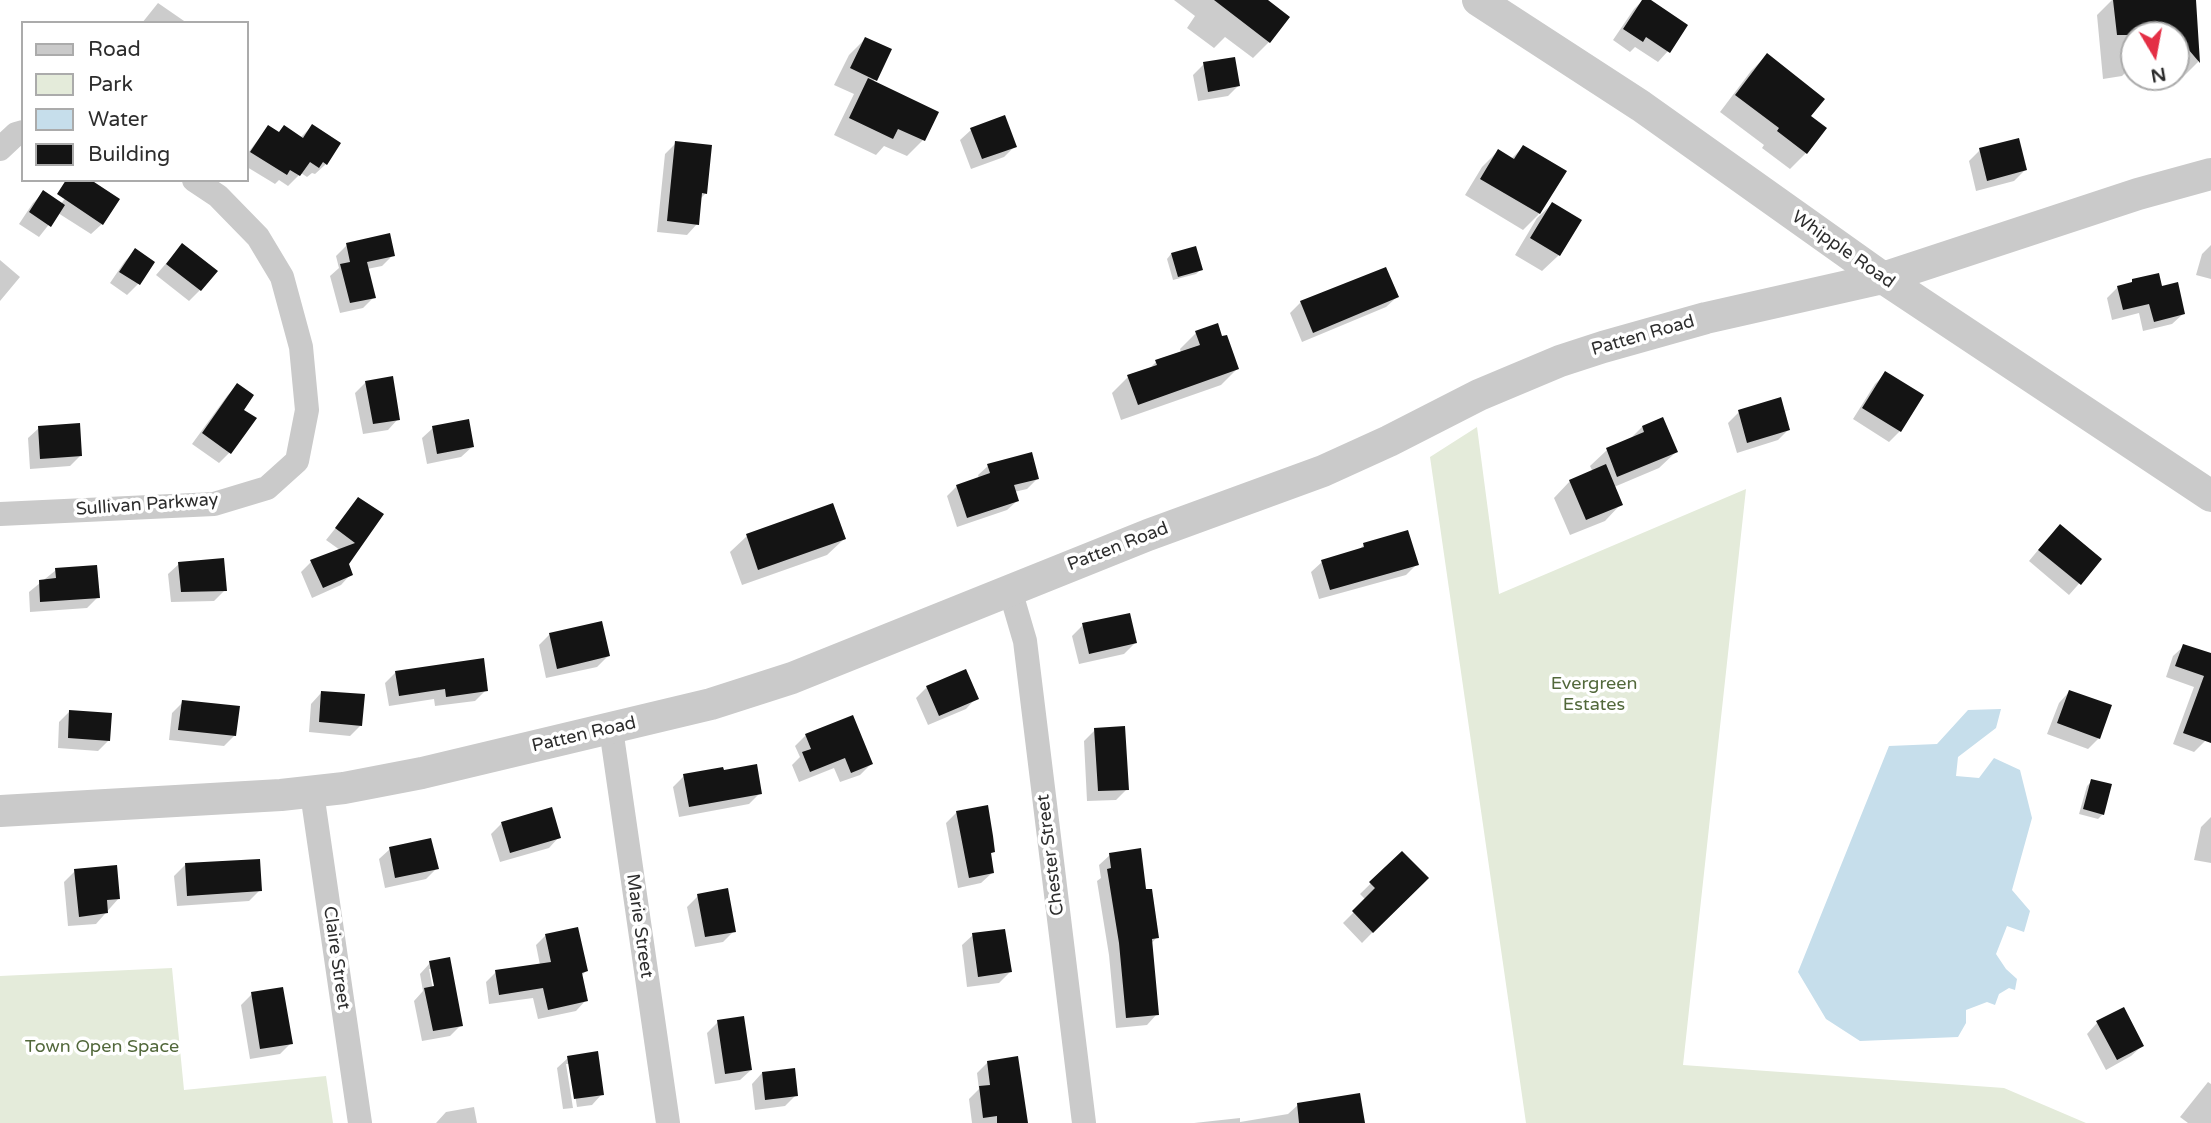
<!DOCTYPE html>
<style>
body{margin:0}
#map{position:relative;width:2211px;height:1123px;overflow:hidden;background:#fff;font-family:"Varela Round",sans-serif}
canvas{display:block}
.legend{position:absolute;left:21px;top:21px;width:228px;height:161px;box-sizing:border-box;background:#fff;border:2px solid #ababab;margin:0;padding:9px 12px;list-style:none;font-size:21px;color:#2d2d2d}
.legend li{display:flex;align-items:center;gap:14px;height:35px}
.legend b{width:35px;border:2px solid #ababab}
.north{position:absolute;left:2120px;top:21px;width:70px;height:70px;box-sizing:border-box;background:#fff;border:2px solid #ababab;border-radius:50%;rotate:170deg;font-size:19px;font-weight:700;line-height:28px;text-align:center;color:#2d2d2d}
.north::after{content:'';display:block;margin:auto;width:24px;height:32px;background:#e42f45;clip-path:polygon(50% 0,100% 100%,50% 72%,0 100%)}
</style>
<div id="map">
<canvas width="2211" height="1123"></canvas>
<ul class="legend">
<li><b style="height:9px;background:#cacaca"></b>Road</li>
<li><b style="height:19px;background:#e4ebda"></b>Park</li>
<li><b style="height:19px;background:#c6deeb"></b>Water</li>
<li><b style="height:19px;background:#141414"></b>Building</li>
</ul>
<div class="north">N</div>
</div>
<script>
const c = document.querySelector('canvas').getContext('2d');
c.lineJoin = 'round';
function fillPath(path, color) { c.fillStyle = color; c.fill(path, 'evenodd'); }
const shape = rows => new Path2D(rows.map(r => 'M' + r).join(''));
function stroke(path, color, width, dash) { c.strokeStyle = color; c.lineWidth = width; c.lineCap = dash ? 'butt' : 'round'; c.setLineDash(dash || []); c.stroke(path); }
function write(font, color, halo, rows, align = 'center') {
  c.font = font + ' "Varela Round",sans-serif'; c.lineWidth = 7; c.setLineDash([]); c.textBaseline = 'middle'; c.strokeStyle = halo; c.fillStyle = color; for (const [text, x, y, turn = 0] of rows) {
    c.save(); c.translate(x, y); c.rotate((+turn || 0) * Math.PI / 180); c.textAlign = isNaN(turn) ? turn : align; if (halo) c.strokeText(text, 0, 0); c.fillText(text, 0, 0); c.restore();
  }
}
const green = shape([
 [1477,427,1499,594,1746,489,1683,1065,2004,1088,2086,1123,1526,1123,1430,457],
 [172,968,184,1090,326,1076,333,1123,0,1123,0,976]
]);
const water = shape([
 [2001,709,1996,728,1958,757,1956,776,1979,778,1994,758,2020,770,2032,818,2012,890,2030,911,2024,932,2007,926,1996,954,2006,969,2017,979,2015,990,2009,988,1999,994,1995,1005,1987,1002,1966,1010,1966,1023,1958,1037,1860,1041,1826,1019,1798,972,1889,746,1937,744,1968,710]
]);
const shadow = shape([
 [1174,0,1265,0,1269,42,1253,58,1225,37,1214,48,1187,28,1195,16],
 [1643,0,1648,0,1668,51,1658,62,1635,47,1630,52,1613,40,1634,9],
 [2112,0,2194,0,2198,62,2182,78,2176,71,2176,35,2134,35,2134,70,2127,71,2122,76,2103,79,2097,15],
 [158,3,187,23,142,23],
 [865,39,890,50,873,83,923,140,907,156,884,146,876,155,834,135,854,94,834,85,849,55],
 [1767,55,1809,116,1806,153,1790,169,1762,148,1764,145,1720,112,1751,71],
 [1204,64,1239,85,1228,96,1198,101,1193,75],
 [312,126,326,164,315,174,312,173,307,177,301,173,288,186,279,180,275,184,247,167,247,154,268,127,278,134,300,138],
 [971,130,1015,146,1004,157,971,169,960,140],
 [676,143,706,193,700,199,697,224,687,235,657,232,665,154],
 [1523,147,1564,171,1538,215,1523,230,1465,195,1482,167,1498,151,1511,159],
 [1980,150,2025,170,2014,181,1976,191,1969,161],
 [72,188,102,224,91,234,58,213,39,237,19,224,33,203,44,192,61,204],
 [1552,204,1559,255,1542,271,1515,255,1537,218],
 [182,245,200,290,189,301,156,275],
 [347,245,393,255,382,266,367,269,374,297,363,308,340,313,330,276,339,268,336,256],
 [2211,245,2211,279,2196,275,2202,254],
 [136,250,138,284,127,295,110,283,125,261],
 [1171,254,1201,269,1196,274,1173,280,1167,259],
 [0,260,20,277,0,301],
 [2133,281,2160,288,2183,314,2172,324,2143,331,2139,313,2112,320,2107,298,2118,287,2129,285],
 [1397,297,1386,307,1302,342,1290,313,1301,302],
 [1196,333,1237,369,1221,385,1121,420,1112,393,1128,377,1149,369,1156,362,1181,353,1180,349],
 [1886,373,1900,431,1889,442,1853,419,1875,384],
 [366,382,398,419,388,430,363,434,355,393],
 [237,385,241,410,230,452,219,463,192,444,227,396],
 [1739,412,1788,430,1778,440,1737,453,1728,423],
 [1642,427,1676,452,1659,468,1614,487,1621,504,1605,521,1570,535,1554,498,1570,481,1593,472,1590,466,1607,450,1629,440],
 [39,428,81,455,70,466,30,469,28,438],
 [433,428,472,447,461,457,427,464,422,438],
 [988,466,1037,479,1027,489,1014,492,1017,501,1007,510,957,527,947,496,957,486,979,479,978,475],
 [358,500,381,515,347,563,351,574,341,585,312,598,301,572,311,562,340,550,326,540],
 [747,536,844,539,827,555,742,585,730,552],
 [2049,537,2100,560,2069,595,2029,561],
 [1364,545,1417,564,1406,575,1319,599,1311,572,1322,562,1357,551],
 [179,564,225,590,214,601,171,602,168,574],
 [56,570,98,597,87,608,30,612,29,592],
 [1083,625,1135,643,1124,654,1079,664,1072,636],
 [550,634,608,656,597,667,546,678,539,645],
 [2184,646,2211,655,2211,723,2205,741,2194,752,2173,744,2194,687,2166,677,2173,656],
 [396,672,486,690,475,701,435,706,434,699,389,706,385,683],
 [927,687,976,698,966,709,928,725,916,698],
 [2069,692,2099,738,2088,749,2047,734,2059,703],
 [321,693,361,725,350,736,309,732,311,704],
 [183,702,235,735,224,746,169,740,172,713],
 [70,711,109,740,98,751,58,748,59,722],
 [1095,730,1127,789,1116,800,1087,801,1084,741],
 [806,735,871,764,860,775,840,782,834,768,799,782,792,765,800,757,795,746],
 [684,776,760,793,749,804,679,817,673,787],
 [2092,781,2103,814,2098,819,2079,814,2087,786],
 [957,812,993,852,989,855,992,873,981,883,958,888,946,823],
 [2211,817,2211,863,2194,860,2201,827],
 [502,823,559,837,549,848,500,862,491,834],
 [390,849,437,868,426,879,385,888,379,859],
 [1402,853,1426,878,1362,943,1343,923,1366,900,1360,894],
 [1110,855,1145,891,1157,937,1151,944,1157,1014,1147,1025,1116,1028,1109,955,1097,881,1101,878,1099,865],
 [185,865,260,890,249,901,177,906,174,876],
 [75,871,119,898,96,924,68,926,64,882],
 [698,896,734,931,723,942,695,947,687,907],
 [546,935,586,971,581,976,586,1000,576,1011,538,1019,533,998,489,1004,486,982,496,972,540,965,536,945],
 [973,935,1010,972,999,983,967,987,962,945],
 [430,963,461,1025,450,1036,422,1041,414,1001,423,991,420,974],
 [429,969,433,969,438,995,434,995],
 [252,994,291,1043,280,1054,250,1059,241,1005],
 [718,1022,751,1070,740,1080,715,1084,707,1033],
 [2097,1023,2142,1046,2131,1056,2106,1070,2087,1034],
 [568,1058,602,1094,592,1105,577,1107,570,1064,566,1064,573,1108,563,1109,557,1068],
 [988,1062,1025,1123,972,1123,969,1099,979,1089,977,1073],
 [762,1073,796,1095,785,1106,755,1110,752,1084],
 [2208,1082,2211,1084,2211,1123,2188,1123,2180,1117],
 [1298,1105,1363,1123,1194,1123,1240,1118,1240,1122,1288,1114],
 [474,1107,477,1123,436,1123,446,1112]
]);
const building = shape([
 [1214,0,1268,0,1290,17,1270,43],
 [1642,0,1651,0,1688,25,1670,53,1646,37,1643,42,1623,29],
 [2113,0,2196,0,2200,63,2176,35,2117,35],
 [865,37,892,49,877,81,850,68],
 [1767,53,1825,99,1811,116,1827,128,1807,154,1777,131,1779,128,1735,95],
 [1235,57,1240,86,1208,92,1203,62],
 [868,78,939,112,925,141,898,129,893,139,849,118],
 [1005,115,1017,147,982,159,970,128],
 [312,124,341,143,327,165,323,162,319,168,310,162,300,176,290,170,287,175,250,152,268,125,279,132,284,125,303,138],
 [2019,138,2027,170,1987,181,1979,148],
 [675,141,712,145,707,194,702,193,699,225,667,221],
 [1523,145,1567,171,1540,214,1480,179,1498,149,1514,159],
 [66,180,91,180,120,199,103,225,57,194],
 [43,190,65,205,51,227,29,212],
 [1552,202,1582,220,1560,256,1530,238],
 [390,233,395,256,367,262,376,298,350,303,340,264,350,262,346,243],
 [182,243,218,271,201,291,166,264],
 [1196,246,1203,270,1178,277,1171,253],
 [135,248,155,262,140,285,119,272],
 [1386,267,1399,297,1313,333,1300,301],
 [2159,273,2162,286,2178,282,2185,314,2154,322,2149,304,2123,310,2117,286,2132,282,2132,279],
 [1218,323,1222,336,1227,335,1239,369,1138,405,1127,375,1157,365,1155,360,1200,345,1195,331],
 [1885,371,1924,395,1901,432,1862,408],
 [393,376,400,420,373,424,365,381],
 [237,383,254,395,244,410,257,418,231,454,202,433],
 [1781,397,1790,430,1747,443,1738,410],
 [1663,417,1678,452,1617,477,1606,448,1644,432,1642,426],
 [469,419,474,447,437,454,432,426],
 [80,423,82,456,40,459,38,426],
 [1032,452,1039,479,1014,485,1019,501,967,518,956,485,990,473,987,464],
 [1606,464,1623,505,1586,520,1569,480],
 [358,497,384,514,349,564,353,575,323,588,310,560,355,543,335,528],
 [833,503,846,539,758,570,746,534],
 [2060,524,2102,559,2081,585,2038,550],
 [1408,530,1419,565,1330,590,1321,560,1364,547,1363,543],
 [224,558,227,591,181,592,178,562],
 [97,565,100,598,40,602,39,580,56,578,55,568],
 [1130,613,1137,643,1089,654,1082,623],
 [602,621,610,656,557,669,549,633],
 [2183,644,2211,653,2211,743,2183,733,2204,676,2175,666],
 [484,658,488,691,446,697,445,689,399,696,395,671],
 [966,669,979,699,939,716,926,686],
 [2069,690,2112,705,2100,739,2057,723],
 [321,691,365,694,362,726,319,722],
 [182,700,240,706,236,736,178,730],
 [69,710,112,713,110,741,68,738],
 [853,715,873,764,851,773,845,758,810,772,802,752,811,749,805,734],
 [1125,726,1129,790,1098,791,1094,728],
 [757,764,762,794,689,807,683,774,723,767,724,770],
 [2091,779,2112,784,2104,815,2083,809],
 [988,805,993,836,995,852,991,853,994,873,969,878,956,811],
 [552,807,561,838,510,853,501,822],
 [431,838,439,869,395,878,389,847],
 [1141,848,1146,889,1152,889,1159,938,1152,939,1159,1015,1126,1018,1119,943,1107,869,1111,868,1109,853],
 [1402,851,1429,878,1373,933,1352,911,1375,888,1369,882],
 [260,859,262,891,187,896,185,863],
 [117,865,120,899,107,900,108,913,79,917,74,869],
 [728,888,736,932,705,937,697,894],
 [578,927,588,971,582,973,588,1001,548,1010,543,988,499,995,495,970,551,962,545,934],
 [1005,929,1012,972,978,977,972,933],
 [450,957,463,1026,433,1031,424,988,434,986,429,961],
 [283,987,293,1044,260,1049,251,992],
 [2124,1007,2144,1046,2117,1060,2096,1021],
 [744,1016,752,1070,725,1074,717,1020],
 [598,1051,604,1095,574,1099,567,1056],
 [1018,1056,1028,1123,997,1123,997,1116,983,1118,979,1086,990,1085,987,1061],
 [795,1068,798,1096,765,1100,762,1072],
 [1360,1093,1365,1123,1299,1123,1297,1103]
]);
const minor = shape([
 [0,149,16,134,23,132],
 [0,514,214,504,267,488,297,461,307,410,301,347,282,277,258,237,218,196,194,180],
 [1010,590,1025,641,1084,1123],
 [611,729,668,1123],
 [312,793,360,1123]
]);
const tertiary = shape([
 [1478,0,1641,106,1883,278,2211,496],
 [0,811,281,795,344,788,422,773,711,704,792,678,1148,535,1323,471,1389,441,1479,395,1560,361,1603,347,1706,318,1883,278,2138,194,2211,174]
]);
const streetNames = [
 ["Whipple Road",1843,250,35],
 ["Patten Road",1643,336,-16],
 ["Sullivan Parkway",147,505,-4],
 ["Patten Road",1118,547,-21],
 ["Patten Road",584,735,-13],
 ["Chester Street",1051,855,-97],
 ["Marie Street",639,926,82],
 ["Claire Street",336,958,82]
];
const parkNames = [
 ["Evergreen",1594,684],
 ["Estates",1594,705],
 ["Town Open Space",102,1047]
];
fillPath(green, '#e4ebda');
fillPath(water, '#c6deeb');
fillPath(shadow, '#0003');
fillPath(building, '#141414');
stroke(minor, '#cacaca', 24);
stroke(tertiary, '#cacaca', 32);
write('18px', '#2d2d2d', '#fff', streetNames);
write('18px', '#52683b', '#fff', parkNames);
</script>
